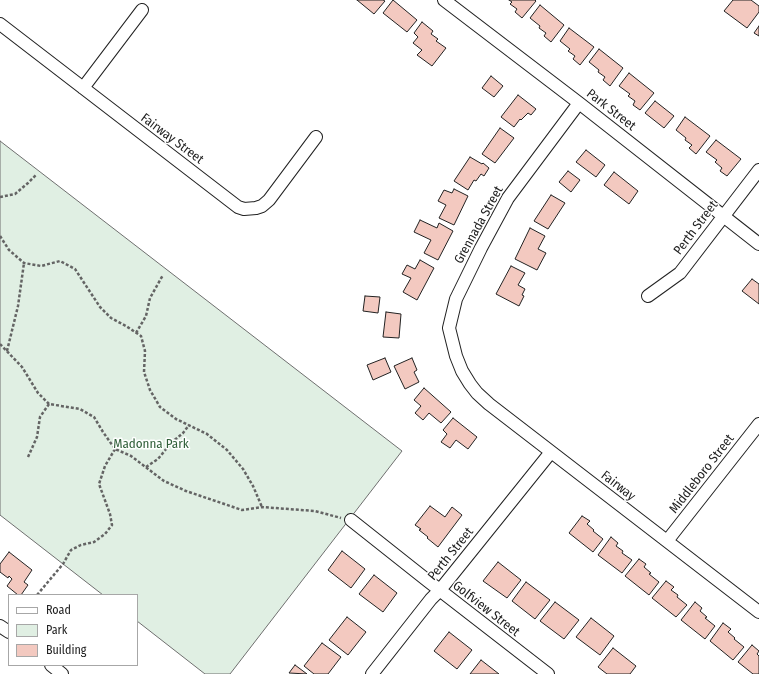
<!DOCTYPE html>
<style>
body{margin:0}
#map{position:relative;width:759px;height:674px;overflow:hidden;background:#fff;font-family:"Fira Sans Condensed",sans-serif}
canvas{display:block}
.legend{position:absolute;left:8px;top:594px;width:130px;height:72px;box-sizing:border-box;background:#fff;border:1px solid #a7a7a7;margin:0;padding:5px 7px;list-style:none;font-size:12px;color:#222}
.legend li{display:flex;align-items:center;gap:8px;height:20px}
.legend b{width:20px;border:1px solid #a7a7a7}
</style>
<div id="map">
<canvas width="759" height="674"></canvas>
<ul class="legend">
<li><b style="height:5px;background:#fff"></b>Road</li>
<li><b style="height:11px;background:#e0efe3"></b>Park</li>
<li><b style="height:11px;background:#f3c9c0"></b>Building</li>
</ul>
</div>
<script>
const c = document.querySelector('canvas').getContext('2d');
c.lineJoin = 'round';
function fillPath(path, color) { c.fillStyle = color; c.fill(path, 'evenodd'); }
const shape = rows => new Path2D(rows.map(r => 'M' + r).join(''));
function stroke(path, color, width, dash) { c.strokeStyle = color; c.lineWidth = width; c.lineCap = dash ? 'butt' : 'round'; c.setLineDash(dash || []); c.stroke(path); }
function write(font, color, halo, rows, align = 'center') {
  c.font = font + ' "Fira Sans Condensed",sans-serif'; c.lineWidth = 3; c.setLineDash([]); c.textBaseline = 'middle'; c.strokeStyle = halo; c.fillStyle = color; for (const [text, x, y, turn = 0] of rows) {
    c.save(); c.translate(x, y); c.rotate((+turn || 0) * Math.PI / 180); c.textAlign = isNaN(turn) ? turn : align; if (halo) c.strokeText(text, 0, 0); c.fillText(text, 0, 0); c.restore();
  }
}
const green = shape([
 [0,141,402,451,230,674,205,674,137,621,137,595,103,595,0,515,0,141]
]);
const building = shape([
 [357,0,383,0,385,1,374,14,357,0],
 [393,0,417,20,407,32,383,13,393,0],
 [509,0,535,0,536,1,522,18,515,12,517,9,510,4,512,2,509,0],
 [733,0,751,0,759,6,759,12,747,28,724,11,733,0],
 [540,5,564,25,551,42,544,36,546,33,539,28,540,26,530,18,540,5],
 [422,22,433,31,431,34,438,39,436,41,446,48,432,66,417,55,422,50,413,43,418,37,414,33,422,22],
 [759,26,759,36,754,33,759,26],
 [569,28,594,47,580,65,573,59,575,56,568,51,570,49,560,41,569,28],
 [599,49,623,68,610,86,603,80,605,77,598,72,599,70,589,62,599,49],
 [629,73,654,93,640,110,633,105,635,101,628,96,630,94,619,86,629,73],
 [491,76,503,86,494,97,482,88,491,76],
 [518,95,536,109,531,115,528,113,521,120,520,119,514,127,501,117,518,95],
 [655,101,674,116,664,128,645,113,655,101],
 [685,117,710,136,696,154,689,148,692,145,685,140,686,138,676,130,685,117],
 [500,128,514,138,495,163,482,154,500,128],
 [716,140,741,159,727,176,720,171,722,168,715,162,717,160,706,152,716,140],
 [586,150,605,165,596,177,576,162,586,150],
 [470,157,482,164,483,163,489,168,484,176,481,174,476,181,474,180,468,190,454,181,470,157],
 [568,171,580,180,571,192,559,182,568,171],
 [614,172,638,191,629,204,604,185,614,172],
 [454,189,468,196,454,225,439,218,446,205,438,201,444,190,452,193,454,189],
 [551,195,565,203,548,229,534,221,551,195],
 [420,220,437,228,439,223,453,231,438,260,424,253,431,240,414,232,420,220],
 [530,228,545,236,538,249,546,253,537,270,515,259,530,228],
 [420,260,434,268,417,300,403,292,411,278,402,274,407,265,415,269,420,260],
 [511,266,525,273,518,285,525,289,522,295,524,296,519,306,496,294,511,266],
 [752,279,759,284,759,304,742,291,752,279],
 [365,296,380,297,378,313,363,311,365,296],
 [386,312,401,314,399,338,383,337,386,312],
 [385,358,391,372,373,380,367,365,385,358],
 [412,358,417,370,414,372,419,382,405,389,394,366,412,358],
 [424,388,451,412,441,423,429,413,423,420,415,413,421,406,414,400,424,388],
 [453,418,477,437,468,449,456,440,450,448,441,442,447,434,443,430,453,418],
 [430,506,445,517,452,507,462,515,438,547,427,538,428,537,419,530,421,529,415,525,430,506],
 [582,516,590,521,587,524,594,530,593,531,603,539,593,552,569,533,582,516],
 [611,537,618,543,616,546,623,551,622,553,632,560,622,573,598,555,611,537],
 [342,551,365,569,351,588,328,570,342,551],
 [9,552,32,570,24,582,28,585,21,595,18,595,7,586,12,579,9,576,8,578,0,572,0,564,9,552],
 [639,559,646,564,644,567,651,573,649,574,659,582,649,595,625,576,639,559],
 [498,562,521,580,507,598,483,581,498,562],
 [374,575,397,593,383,612,359,594,374,575],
 [666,581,674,587,671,590,678,595,677,597,687,605,676,617,652,598,666,581],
 [526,582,550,600,535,619,512,601,526,582],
 [555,602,579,620,564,639,540,621,555,602],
 [695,602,702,608,700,611,707,617,705,618,715,626,705,639,681,620,695,602],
 [347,617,366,632,348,655,329,640,347,617],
 [591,618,614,636,600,655,576,637,591,618],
 [723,623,731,629,728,632,735,638,734,639,744,647,733,660,710,641,723,623],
 [449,632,472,650,457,669,434,651,449,632],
 [322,643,341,657,328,674,314,674,304,666,322,643],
 [752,645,759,651,757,654,759,656,759,674,753,674,738,662,752,645],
 [613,648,636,666,630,674,607,674,598,667,613,648],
 [481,660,499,674,470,674,481,660],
 [295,665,307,674,289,673,295,665]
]);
const path = shape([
 [0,197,15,194,28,183,36,175],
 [0,236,9,250,24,263,41,266,60,261,75,269,100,307,111,318,126,326,141,336,145,351,144,372,150,390,160,407,176,419,207,434,227,450,243,469,253,486,262,507],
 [136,333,146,316,150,298,163,275],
 [0,344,22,367,38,393,49,404,80,409,94,417,103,432,115,449,131,456,164,481,186,491,242,510,262,507,315,511,341,518],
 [7,351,18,306,24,263],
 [28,457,37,437,40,417,49,404],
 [146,467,158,459,171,443,183,433,189,425],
 [37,595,63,564,71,550,81,545,94,542,105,534,112,525,110,514,99,484,105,466,115,449]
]);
const minor = shape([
 [444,0,579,103,759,244],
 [0,24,238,207,244,209,256,208,262,206,269,200,316,137],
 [83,88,142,10],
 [579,103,508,198,481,248,456,299,449,328,456,356,462,371,470,384,477,393,489,404,759,612],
 [648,296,680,273,759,170],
 [351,520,428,581,548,674],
 [667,541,759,424],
 [0,626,9,632],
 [51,665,62,674],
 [372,674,431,599,440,590,551,452]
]);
const streetNames = [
 ["Park Street",611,110,38],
 ["Fairway Street",172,139,37],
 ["Grennada Street",479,225,-61],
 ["Perth Street",696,228,-53],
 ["Middleboro Street",702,474,-52],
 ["Fairway",618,486,38],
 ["Perth Street",451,554,-51],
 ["Golfview Street",486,609,38]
];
const parkNames = [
 ["Madonna Park",151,444]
];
fillPath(green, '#e0efe3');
stroke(green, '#6f6f6f', 1);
fillPath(building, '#f3c9c0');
stroke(building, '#222', 1);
stroke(minor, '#222', 14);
stroke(path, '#646464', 2.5, [3, 2]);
stroke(minor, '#fff', 12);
write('13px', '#222', '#fff', streetNames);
write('13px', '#2f5e38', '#fff', parkNames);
</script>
